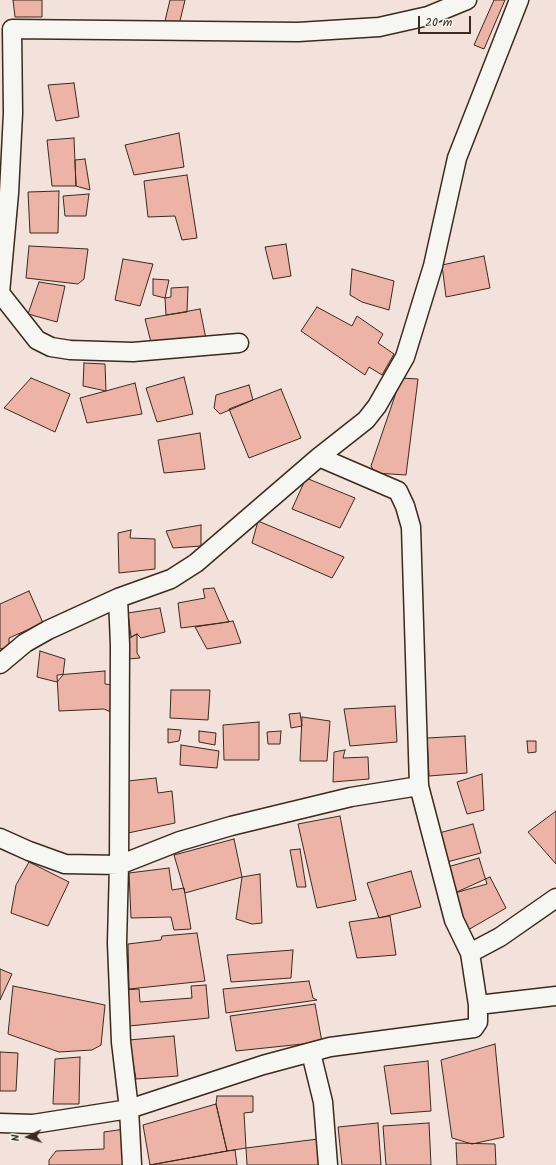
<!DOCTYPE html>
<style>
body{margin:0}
#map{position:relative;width:556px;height:1165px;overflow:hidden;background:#f3e2db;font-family:Kalam,sans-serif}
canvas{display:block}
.north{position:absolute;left:8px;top:1117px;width:40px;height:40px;-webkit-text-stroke:3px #f6f6f2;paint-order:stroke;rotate:266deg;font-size:11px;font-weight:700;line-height:16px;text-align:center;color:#3b2a1e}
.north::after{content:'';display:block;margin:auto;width:14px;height:18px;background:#3b2a1e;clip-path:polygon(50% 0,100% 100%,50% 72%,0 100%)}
.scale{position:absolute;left:418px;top:16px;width:53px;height:18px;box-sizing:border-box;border:2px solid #3b2a1e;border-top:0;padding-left:5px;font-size:12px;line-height:14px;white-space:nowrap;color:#3b2a1e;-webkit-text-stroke:3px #f6f6f2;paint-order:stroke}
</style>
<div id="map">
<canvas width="556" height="1165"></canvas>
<div class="north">N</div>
<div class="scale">20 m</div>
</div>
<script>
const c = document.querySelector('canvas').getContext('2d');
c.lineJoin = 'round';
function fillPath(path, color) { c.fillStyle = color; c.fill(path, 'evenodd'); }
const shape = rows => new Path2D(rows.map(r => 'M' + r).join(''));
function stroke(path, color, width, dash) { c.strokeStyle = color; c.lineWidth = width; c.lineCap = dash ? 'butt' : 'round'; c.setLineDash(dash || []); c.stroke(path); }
const building = shape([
 [13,0,42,0,42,17,15,17,13,0],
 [170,0,185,0,179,25,165,21,170,0],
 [494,0,505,0,484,49,474,45,494,0],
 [74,83,79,117,56,121,48,85,74,83],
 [179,133,184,167,134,175,125,145,179,133],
 [74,138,76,186,52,186,47,140,74,138],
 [85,159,90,190,76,186,75,160,85,159],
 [187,175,197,238,182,240,175,216,148,217,144,181,187,175],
 [59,191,58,233,30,233,28,192,59,191],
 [89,194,86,216,65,216,63,196,89,194],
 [286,244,291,276,273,279,265,247,286,244],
 [29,246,88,249,84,279,78,284,26,278,29,246],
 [484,256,490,288,446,297,442,265,484,256],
 [123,259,153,264,140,306,115,300,123,259],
 [352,269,394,281,389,310,362,302,350,295,352,269],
 [153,279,169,280,165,298,153,295,153,279],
 [39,282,65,286,57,322,28,314,39,282],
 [188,287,187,312,166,315,165,298,171,297,171,288,188,287],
 [317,307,352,326,357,316,383,334,378,343,394,354,382,375,369,367,365,375,301,331,317,307],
 [200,309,206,339,152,346,145,319,200,309],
 [84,363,105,364,106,391,83,386,84,363],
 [184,377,193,414,157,422,146,388,184,377],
 [31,378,70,394,55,432,4,408,31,378],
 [401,378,418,379,406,475,375,473,371,466,401,378],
 [135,383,142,414,87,423,80,398,135,383],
 [249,385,253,400,220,414,214,408,216,395,249,385],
 [281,389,301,438,249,458,229,409,281,389],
 [200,433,205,469,164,473,158,440,200,433],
 [306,478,355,498,340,528,292,509,306,478],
 [258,521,344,557,332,578,252,543,258,521],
 [201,525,201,546,173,548,166,531,201,525],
 [131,530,130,538,155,539,155,569,119,573,118,533,131,530],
 [214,588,229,622,181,628,178,603,205,598,203,589,214,588],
 [29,591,43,623,9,638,9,647,0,649,0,604,29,591],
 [160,608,165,632,141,638,137,634,131,637,128,613,160,608],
 [233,621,241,643,207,649,195,627,233,621],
 [137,634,137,653,140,658,128,659,128,639,137,634],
 [40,651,65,659,63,675,57,682,37,677,40,651],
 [105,671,105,684,114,685,115,714,104,709,59,711,57,675,105,671],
 [171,690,210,690,208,720,170,718,171,690],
 [395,706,397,742,350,746,344,709,395,706],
 [300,713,302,726,291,728,289,714,300,713],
 [302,717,330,721,327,761,300,761,302,717],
 [259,722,259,760,224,760,223,725,259,722],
 [168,729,181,730,179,741,168,743,168,729],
 [199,731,216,733,215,745,199,742,199,731],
 [281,731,280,744,268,744,267,732,281,731],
 [465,736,467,773,429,776,427,738,465,736],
 [527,741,536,741,536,752,528,753,527,741],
 [181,745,219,751,217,768,180,765,181,745],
 [345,750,343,758,368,757,369,779,333,782,334,752,345,750],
 [482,774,484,810,467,814,457,782,482,774],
 [156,778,158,793,172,791,175,823,128,833,118,782,156,778],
 [556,811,556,864,528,832,556,811],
 [340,816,356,900,317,908,298,824,340,816],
 [473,824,481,853,447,862,439,833,473,824],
 [234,839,242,877,185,893,174,855,234,839],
 [300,849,306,887,297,887,290,850,300,849],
 [479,858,487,884,451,894,444,868,479,858],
 [29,862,69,882,48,926,11,913,16,885,29,862],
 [169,868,172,890,184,888,191,929,174,930,171,917,131,918,129,873,169,868],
 [411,871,421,907,379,918,367,883,411,871],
 [260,874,262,923,252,924,236,919,242,877,260,874],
 [490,877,506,908,461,934,448,896,490,877],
 [390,916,396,955,357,958,349,922,390,916],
 [197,933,205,981,129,989,128,944,161,940,162,936,197,933],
 [293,950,291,978,231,982,227,955,293,950],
 [0,969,12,974,0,1000,0,969],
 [309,981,313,998,317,1000,226,1013,223,989,309,981],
 [206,985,209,1018,129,1026,123,990,139,989,140,1002,192,998,191,986,206,985],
 [13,986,105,1005,101,1045,92,1050,59,1052,8,1034,13,986],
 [315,1004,322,1042,236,1051,230,1016,315,1004],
 [174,1036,178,1076,136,1079,129,1040,174,1036],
 [495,1044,504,1137,472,1144,452,1138,441,1060,495,1044],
 [0,1052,18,1053,16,1091,0,1091,0,1052],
 [80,1057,79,1104,53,1104,55,1059,80,1057],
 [428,1061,431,1111,391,1114,384,1066,428,1061],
 [217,1096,253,1096,253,1112,244,1113,246,1148,227,1151,216,1104,217,1096],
 [216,1104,227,1151,150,1165,143,1125,216,1104],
 [378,1123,381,1165,342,1165,338,1127,378,1123],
 [429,1123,431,1165,386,1165,383,1126,429,1123],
 [125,1129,129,1165,49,1165,49,1160,56,1151,104,1149,104,1132,125,1129],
 [318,1139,319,1165,247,1165,246,1148,318,1139],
 [456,1143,495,1144,496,1165,457,1165,456,1143],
 [235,1150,237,1165,150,1165,227,1151,235,1150]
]);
const minor = shape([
 [0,293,9,193,13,113,12,29,298,32,379,27,428,16,467,0],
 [0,293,37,340,51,347,70,350,133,352,239,343],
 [319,457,398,491,405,506,411,527,419,786],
 [118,598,120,645,119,865,180,841,231,826,351,797,419,786,454,920,470,953],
 [0,664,25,643,48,630,118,598,171,579,196,563,319,457,366,420,377,406,405,357,433,266,457,158,519,0],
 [0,838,29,851,65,864,119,865,117,943,121,1042,129,1109,132,1165],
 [478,1005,556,996],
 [311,1053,323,1102,328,1165],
 [0,1123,33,1124,129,1109,263,1065,330,1047,474,1028,478,1022,478,1005,470,953,500,937,556,898]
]);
fillPath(building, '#edb3a6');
stroke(building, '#3b2a1e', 1);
stroke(minor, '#3b2a1e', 21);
stroke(minor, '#f6f6f2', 18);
</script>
